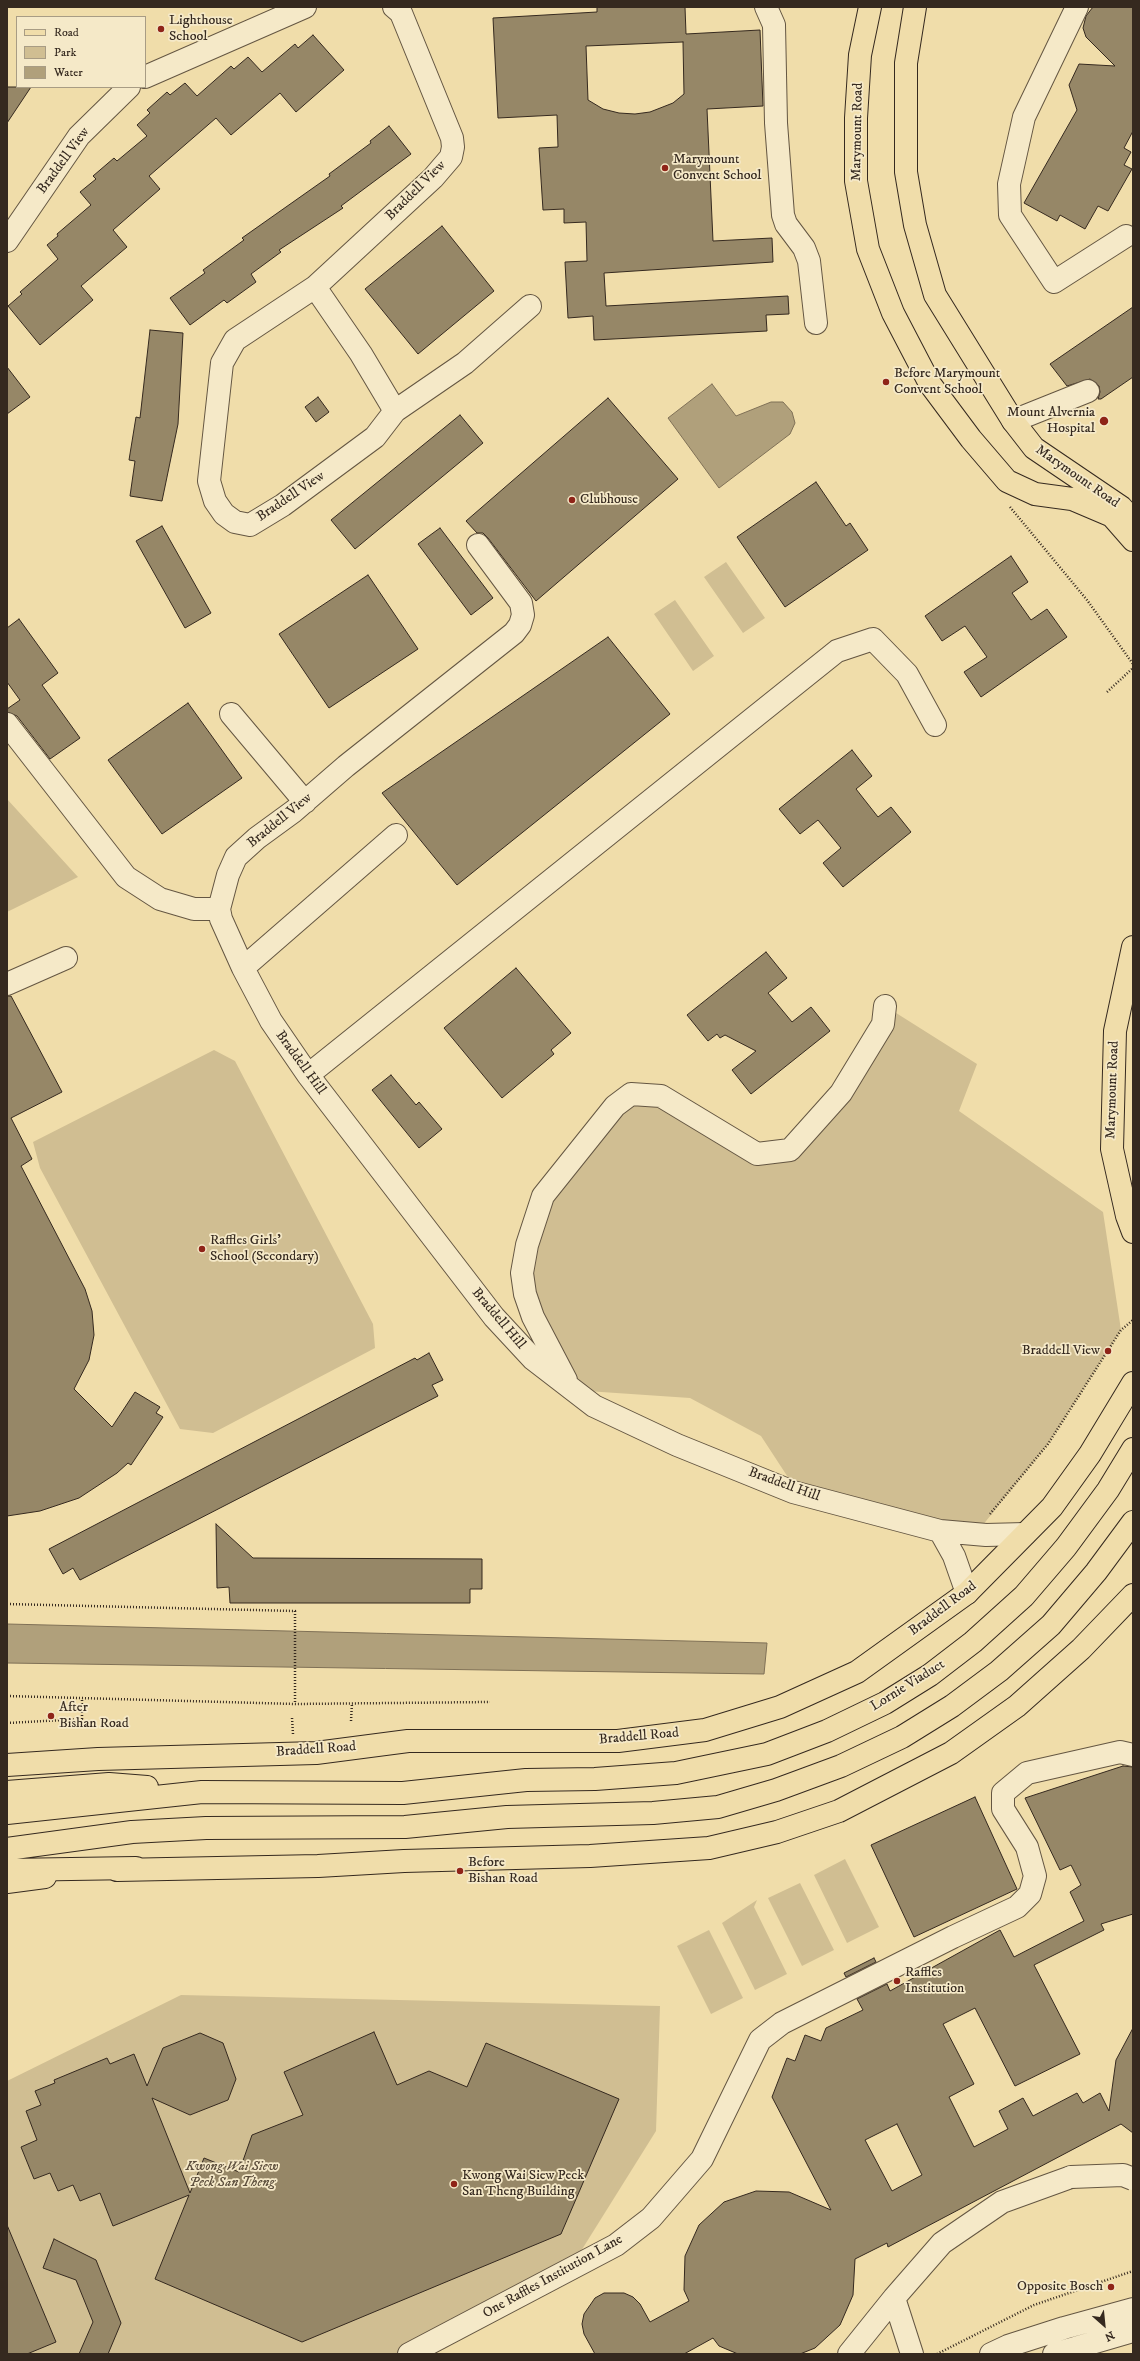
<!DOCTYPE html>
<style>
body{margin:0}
#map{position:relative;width:1140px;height:2361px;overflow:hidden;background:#f0ddaa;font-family:"IM FELL DW Pica",serif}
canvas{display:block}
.frame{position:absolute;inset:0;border:8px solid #35291f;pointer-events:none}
.legend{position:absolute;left:16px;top:16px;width:130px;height:72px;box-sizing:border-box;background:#f5e9c8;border:1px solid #a89c84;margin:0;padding:5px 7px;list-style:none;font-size:12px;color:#35291f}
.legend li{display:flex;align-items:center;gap:8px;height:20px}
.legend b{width:20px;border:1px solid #a89c84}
.north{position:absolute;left:1084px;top:2305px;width:40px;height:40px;-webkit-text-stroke:3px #f5e9c8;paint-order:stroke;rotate:153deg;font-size:11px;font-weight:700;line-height:16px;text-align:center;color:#35291f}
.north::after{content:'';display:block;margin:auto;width:14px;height:18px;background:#35291f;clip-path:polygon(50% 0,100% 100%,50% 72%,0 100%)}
</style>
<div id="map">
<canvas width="1140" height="2361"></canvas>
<div class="frame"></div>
<ul class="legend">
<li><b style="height:5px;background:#f0ddaa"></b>Road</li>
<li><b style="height:11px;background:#d0be92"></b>Park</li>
<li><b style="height:11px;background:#b0a07b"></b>Water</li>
</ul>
<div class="north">N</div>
</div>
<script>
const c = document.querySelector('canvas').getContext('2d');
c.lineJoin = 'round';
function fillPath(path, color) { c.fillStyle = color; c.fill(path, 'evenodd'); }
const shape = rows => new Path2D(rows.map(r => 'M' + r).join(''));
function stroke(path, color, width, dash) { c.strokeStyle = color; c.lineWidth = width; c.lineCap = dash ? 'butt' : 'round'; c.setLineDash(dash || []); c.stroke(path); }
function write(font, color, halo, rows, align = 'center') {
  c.font = font + ' "IM FELL DW Pica",serif'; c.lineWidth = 3.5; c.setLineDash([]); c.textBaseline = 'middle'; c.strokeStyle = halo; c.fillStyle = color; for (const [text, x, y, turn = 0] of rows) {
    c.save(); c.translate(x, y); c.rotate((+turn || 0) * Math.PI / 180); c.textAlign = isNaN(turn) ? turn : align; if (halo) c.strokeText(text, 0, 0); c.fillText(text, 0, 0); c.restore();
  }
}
const green = shape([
 [726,562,765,618,743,633,704,577],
 [675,600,714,656,693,671,654,614],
 [7,799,78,877,7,912],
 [885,1006,977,1064,959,1111,1103,1212,1121,1330,1048,1444,978,1531,795,1488,761,1436,690,1398,572,1390,543,1337,527,1245,543,1196,615,1106,661,1096,757,1154,790,1150,841,1093],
 [214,1050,235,1061,373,1324,375,1348,213,1433,180,1429,40,1168,33,1142],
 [845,1859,879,1927,847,1943,814,1875],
 [800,1883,834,1950,802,1966,768,1898],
 [757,1900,754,1907,787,1974,755,1990,722,1923],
 [709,1930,743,1998,711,2014,677,1946],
 [181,1995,660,2006,656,2131,576,2259,396,2354,7,2354,7,2081]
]);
const water = shape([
 [712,384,736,416,771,402,783,402,792,412,795,423,790,434,719,488,668,418,712,384],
 [7,1624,767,1643,764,1674,7,1663,7,1624]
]);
const building = shape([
 [597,7,685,7,686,34,760,30,763,106,707,109,713,241,772,238,773,262,604,273,606,306,788,296,789,314,766,315,767,331,594,340,593,316,568,318,565,262,587,261,586,222,564,223,564,209,543,210,539,148,558,147,557,115,498,118,493,18,597,12,597,7],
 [683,42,684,94,673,103,650,112,635,114,619,113,603,109,588,100,586,46,683,42],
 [1093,7,1133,7,1133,131,1124,148,1131,152,1124,165,1132,169,1108,211,1098,206,1085,229,1060,215,1057,221,1024,203,1077,110,1069,85,1079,64,1115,66,1086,37,1083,28,1086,16,1093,7],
 [313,35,344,70,296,112,280,93,231,135,216,118,149,176,160,189,113,230,127,247,81,286,93,300,40,345,8,306,22,294,20,292,58,259,47,245,58,236,57,234,91,205,80,192,96,179,93,176,114,158,117,161,147,136,137,125,150,113,147,110,167,92,170,95,185,83,197,96,231,66,234,69,248,57,262,72,295,44,298,48,313,35],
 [7,87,31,87,7,123,7,87],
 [389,126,411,154,341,206,343,208,279,250,281,252,251,274,256,282,227,303,224,300,190,325,170,298,205,273,203,270,244,240,242,238,330,176,329,174,371,143,370,141,389,126],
 [442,226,494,291,418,354,365,289,442,226],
 [1133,307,1133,377,1101,399,1098,399,1100,392,1099,386,1090,379,1067,386,1050,364,1133,307],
 [150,330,183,333,178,424,162,501,130,496,135,461,129,460,136,417,140,418,150,330],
 [7,367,30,397,7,414,7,367],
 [318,397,329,412,316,422,305,407,318,397],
 [608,398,678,479,536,601,488,538,483,533,477,533,466,521,608,398],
 [460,415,483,443,355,549,331,520,460,415],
 [816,482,846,526,850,523,868,550,785,607,737,537,816,482],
 [162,526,211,613,185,628,136,541,162,526],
 [440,528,493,598,471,615,418,544,440,528],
 [1011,556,1028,582,1012,593,1031,620,1047,609,1067,637,981,697,964,672,987,657,965,626,942,641,925,616,1011,556],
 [368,575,418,649,329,708,279,634,368,575],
 [19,619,58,673,42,685,80,738,50,759,17,716,7,712,7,709,20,700,7,682,7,628,19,619],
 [608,637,670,714,457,885,382,793,608,637],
 [188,703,242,778,162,834,108,760,188,703],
 [852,750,872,776,856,789,878,817,891,807,911,832,843,887,823,863,841,848,818,820,800,834,779,809,852,750],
 [766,952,787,978,768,993,792,1022,811,1007,830,1031,751,1094,732,1070,756,1051,725,1035,720,1038,717,1034,708,1041,687,1015,766,952],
 [516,968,571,1033,551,1050,554,1054,502,1098,444,1028,516,968],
 [7,996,11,996,62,1092,11,1118,32,1159,21,1166,85,1289,92,1311,94,1335,89,1360,74,1389,112,1427,135,1392,160,1407,156,1413,163,1417,131,1465,128,1463,117,1473,79,1498,40,1511,7,1516,7,996],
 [391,1075,416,1105,419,1102,442,1129,419,1148,372,1090,391,1075],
 [429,1353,443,1380,432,1385,438,1396,80,1580,73,1568,63,1574,49,1549,415,1358,417,1360,429,1353],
 [216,1524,253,1558,482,1559,482,1589,470,1589,470,1603,230,1603,229,1587,217,1588,216,1524],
 [1123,1766,1133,1767,1133,1914,1101,1924,1104,1930,1034,1965,1080,2054,1015,2086,975,2008,943,2024,974,2084,949,2097,974,2147,1008,2129,999,2111,1023,2098,1033,2116,1077,2093,1083,2103,1100,2093,1109,2111,1116,2060,1133,2028,1133,2133,1121,2124,888,2247,887,2243,855,2259,853,2295,840,2325,815,2348,800,2354,738,2354,719,2346,713,2338,684,2354,595,2354,584,2334,582,2324,584,2314,595,2298,604,2293,624,2293,633,2297,640,2304,650,2322,689,2301,684,2290,685,2256,699,2225,724,2202,756,2191,789,2192,831,2210,772,2097,787,2058,795,2061,805,2035,821,2041,826,2028,863,2010,857,1999,887,1984,890,1991,1000,1930,1014,1957,1084,1921,1070,1892,1081,1885,1071,1865,1060,1870,1025,1798,1123,1766],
 [897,2124,922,2175,892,2191,865,2140,897,2124],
 [975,1797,1017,1889,914,1937,871,1845,975,1797],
 [874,1958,876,1962,846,1977,844,1973,874,1958],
 [374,2032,397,2085,429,2071,467,2087,486,2043,619,2099,561,2234,302,2342,155,2279,189,2195,113,2226,100,2193,80,2201,73,2185,58,2191,50,2173,34,2179,21,2147,37,2140,26,2111,41,2105,35,2091,55,2083,54,2080,107,2058,110,2064,134,2054,147,2086,163,2048,200,2033,223,2043,236,2079,228,2100,190,2115,152,2098,190,2193,204,2158,239,2172,252,2135,303,2115,284,2072,374,2032],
 [7,2225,56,2342,27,2354,7,2354,7,2225],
 [54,2239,96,2260,121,2323,108,2354,79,2354,93,2322,76,2280,43,2268,54,2239]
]);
const path = shape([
 [1010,507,1087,600,1133,664],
 [1107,692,1133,668],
 [990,1514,1048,1444,1121,1330,1133,1320],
 [7,1604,295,1611,295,1704],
 [7,1696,295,1704,490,1702],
 [292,1718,293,1734],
 [351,1721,352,1703],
 [7,1723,82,1719,82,1698],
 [937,2354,1034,2305,1133,2271]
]);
const minor = shape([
 [766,7,774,25,776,123,783,215,786,224,804,248,809,261,816,323],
 [1077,7,1024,117,1009,184,1010,215,1054,282,1126,236],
 [145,77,305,7],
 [7,241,79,136,129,87],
 [315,287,361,354,395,411,375,437,283,505,250,525,235,522,224,514,215,501,209,481,222,363,235,340,315,287,433,178,451,157,453,147,452,138,401,13,394,7],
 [395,411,465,363,530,306],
 [1013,421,1088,391],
 [478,545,521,603,523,615,520,625,514,633,346,766,294,811,257,838,236,857,228,875,219,909,221,919,243,968,271,1021,308,1075,494,1317,533,1359,594,1406,677,1445,793,1492,940,1531,986,1535,1025,1534],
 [231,714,305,802],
 [7,724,126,877,160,899,194,909,219,909],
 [243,968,396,835],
 [7,984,66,958],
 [308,1075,837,651,873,639,907,674,935,725],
 [566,1380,533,1317,525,1294,522,1273,527,1245,543,1196,615,1106,631,1094,661,1096,757,1154,790,1150,841,1093,883,1024,885,1006],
 [940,1531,954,1556,967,1593],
 [894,2298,912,2354],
 [409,2354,616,2245,651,2218,702,2159,760,2040,782,2023,953,1937,1017,1907,1030,1894,1035,1876,1027,1847,1003,1809,1003,1793,1027,1773,1120,1752,1133,1755],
 [849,2354,894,2298,942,2243,1002,2202,1071,2177],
 [991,2354,1008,2346,1064,2328,1133,2309],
 [1054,2354,1133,2331]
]);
const major = shape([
 [870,7,860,55,856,118,856,181,868,249,893,313,930,384,971,439,1007,481,1035,494,1072,499,1112,516,1133,540],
 [915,7,906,63,906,172,915,225,935,295,1013,421,1034,448,1121,507,1131,518],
 [1133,947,1115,1031,1112,1149,1127,1216,1133,1232],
 [7,1765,98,1759,316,1753,408,1741,618,1741,705,1730,780,1707,857,1672,967,1593,1052,1507,1090,1454,1133,1383],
 [117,1870,318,1866,404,1861,590,1856,709,1848,777,1832,839,1811,951,1753,1017,1706,1081,1649,1133,1595],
 [7,1882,45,1877]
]);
const highway = shape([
 [7,1792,109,1784,147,1787],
 [7,1813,202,1792,403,1793,526,1780,595,1779,676,1773,767,1754,827,1731,885,1703,930,1675,973,1642,1024,1596,1066,1547,1108,1490,1133,1449],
 [7,1849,132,1832,206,1828,405,1827,507,1817,653,1813,718,1807,776,1790,841,1766,902,1737,952,1706,999,1671,1051,1625,1096,1572,1133,1522],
 [7,1870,136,1868]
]);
const minorBridge = shape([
 [1071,2177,1123,2175,1133,2179]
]);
const markers = [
 [161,29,4,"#8f2418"],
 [665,168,4,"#8f2418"],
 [886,382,4,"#8f2418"],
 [1104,421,5,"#8f2418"],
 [572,500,4,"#8f2418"],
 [202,1249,4,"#8f2418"],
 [1108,1351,4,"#8f2418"],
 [51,1716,4,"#8f2418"],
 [460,1871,4,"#8f2418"],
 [897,1981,4,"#8f2418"],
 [454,2184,4,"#8f2418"],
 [1111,2287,4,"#8f2418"]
];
const poiNames = [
 ["Lighthouse",169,21],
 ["School",169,37],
 ["Marymount",673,160],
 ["Convent School",673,176],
 ["Before Marymount",894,374],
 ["Convent School",894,390],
 ["Mount Alvernia",1095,413,"right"],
 ["Hospital",1095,429,"right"],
 ["Clubhouse",580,500],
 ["Raffles Girls'",210,1241],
 ["School (Secondary)",210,1257],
 ["Braddell View",1100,1351,"right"],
 ["After",59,1708],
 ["Bishan Road",59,1724],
 ["Before",468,1863],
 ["Bishan Road",468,1879],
 ["Raffles",905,1973],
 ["Institution",905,1989],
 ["Kwong Wai Siew Peck",462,2176],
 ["San Theng Building",462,2192],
 ["Opposite Bosch",1103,2287,"right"]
];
const streetNames = [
 ["Marymount Road",858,132,-89],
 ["Braddell View",64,161,-54],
 ["Braddell View",416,191,-45],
 ["Marymount Road",1077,477,35],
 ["Braddell View",291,497,-34],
 ["Braddell View",280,821,-39],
 ["Braddell Hill",300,1063,54],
 ["Marymount Road",1113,1090,-88],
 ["Braddell Hill",498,1319,50],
 ["Braddell Hill",784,1485,20],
 ["Braddell Road",943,1609,-37],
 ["Lornie Viaduct",908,1686,-32],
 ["Braddell Road",639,1737,-5],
 ["Braddell Road",316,1750,-4],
 ["One Raffles Institution Lane",553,2277,-29]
];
const parkNames = [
 ["Kwong Wai Siew",232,2167],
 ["Peck San Theng",232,2183]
];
fillPath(green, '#d0be92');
fillPath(water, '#b0a07b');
stroke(water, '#7f7056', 1);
fillPath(building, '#968767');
stroke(building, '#35291f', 1);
stroke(minor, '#645642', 24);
stroke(major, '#35291f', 24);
stroke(highway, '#35291f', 24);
stroke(path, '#35291f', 2.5, [1, 2]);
stroke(minor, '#f5e9c8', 22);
stroke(major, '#f0ddaa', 22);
stroke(highway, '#f0ddaa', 22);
stroke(minorBridge, '#645642', 24, []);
stroke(minorBridge, '#f5e9c8', 22);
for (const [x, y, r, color] of markers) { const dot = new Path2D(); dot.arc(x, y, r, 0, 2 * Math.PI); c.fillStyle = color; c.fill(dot); stroke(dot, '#f5e9c8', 1.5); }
write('14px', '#35291f', '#f5e9c8', poiNames, 'left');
write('14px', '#35291f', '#f5e9c8', streetNames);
write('italic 14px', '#5c4e3c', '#f5e9c8', parkNames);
</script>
